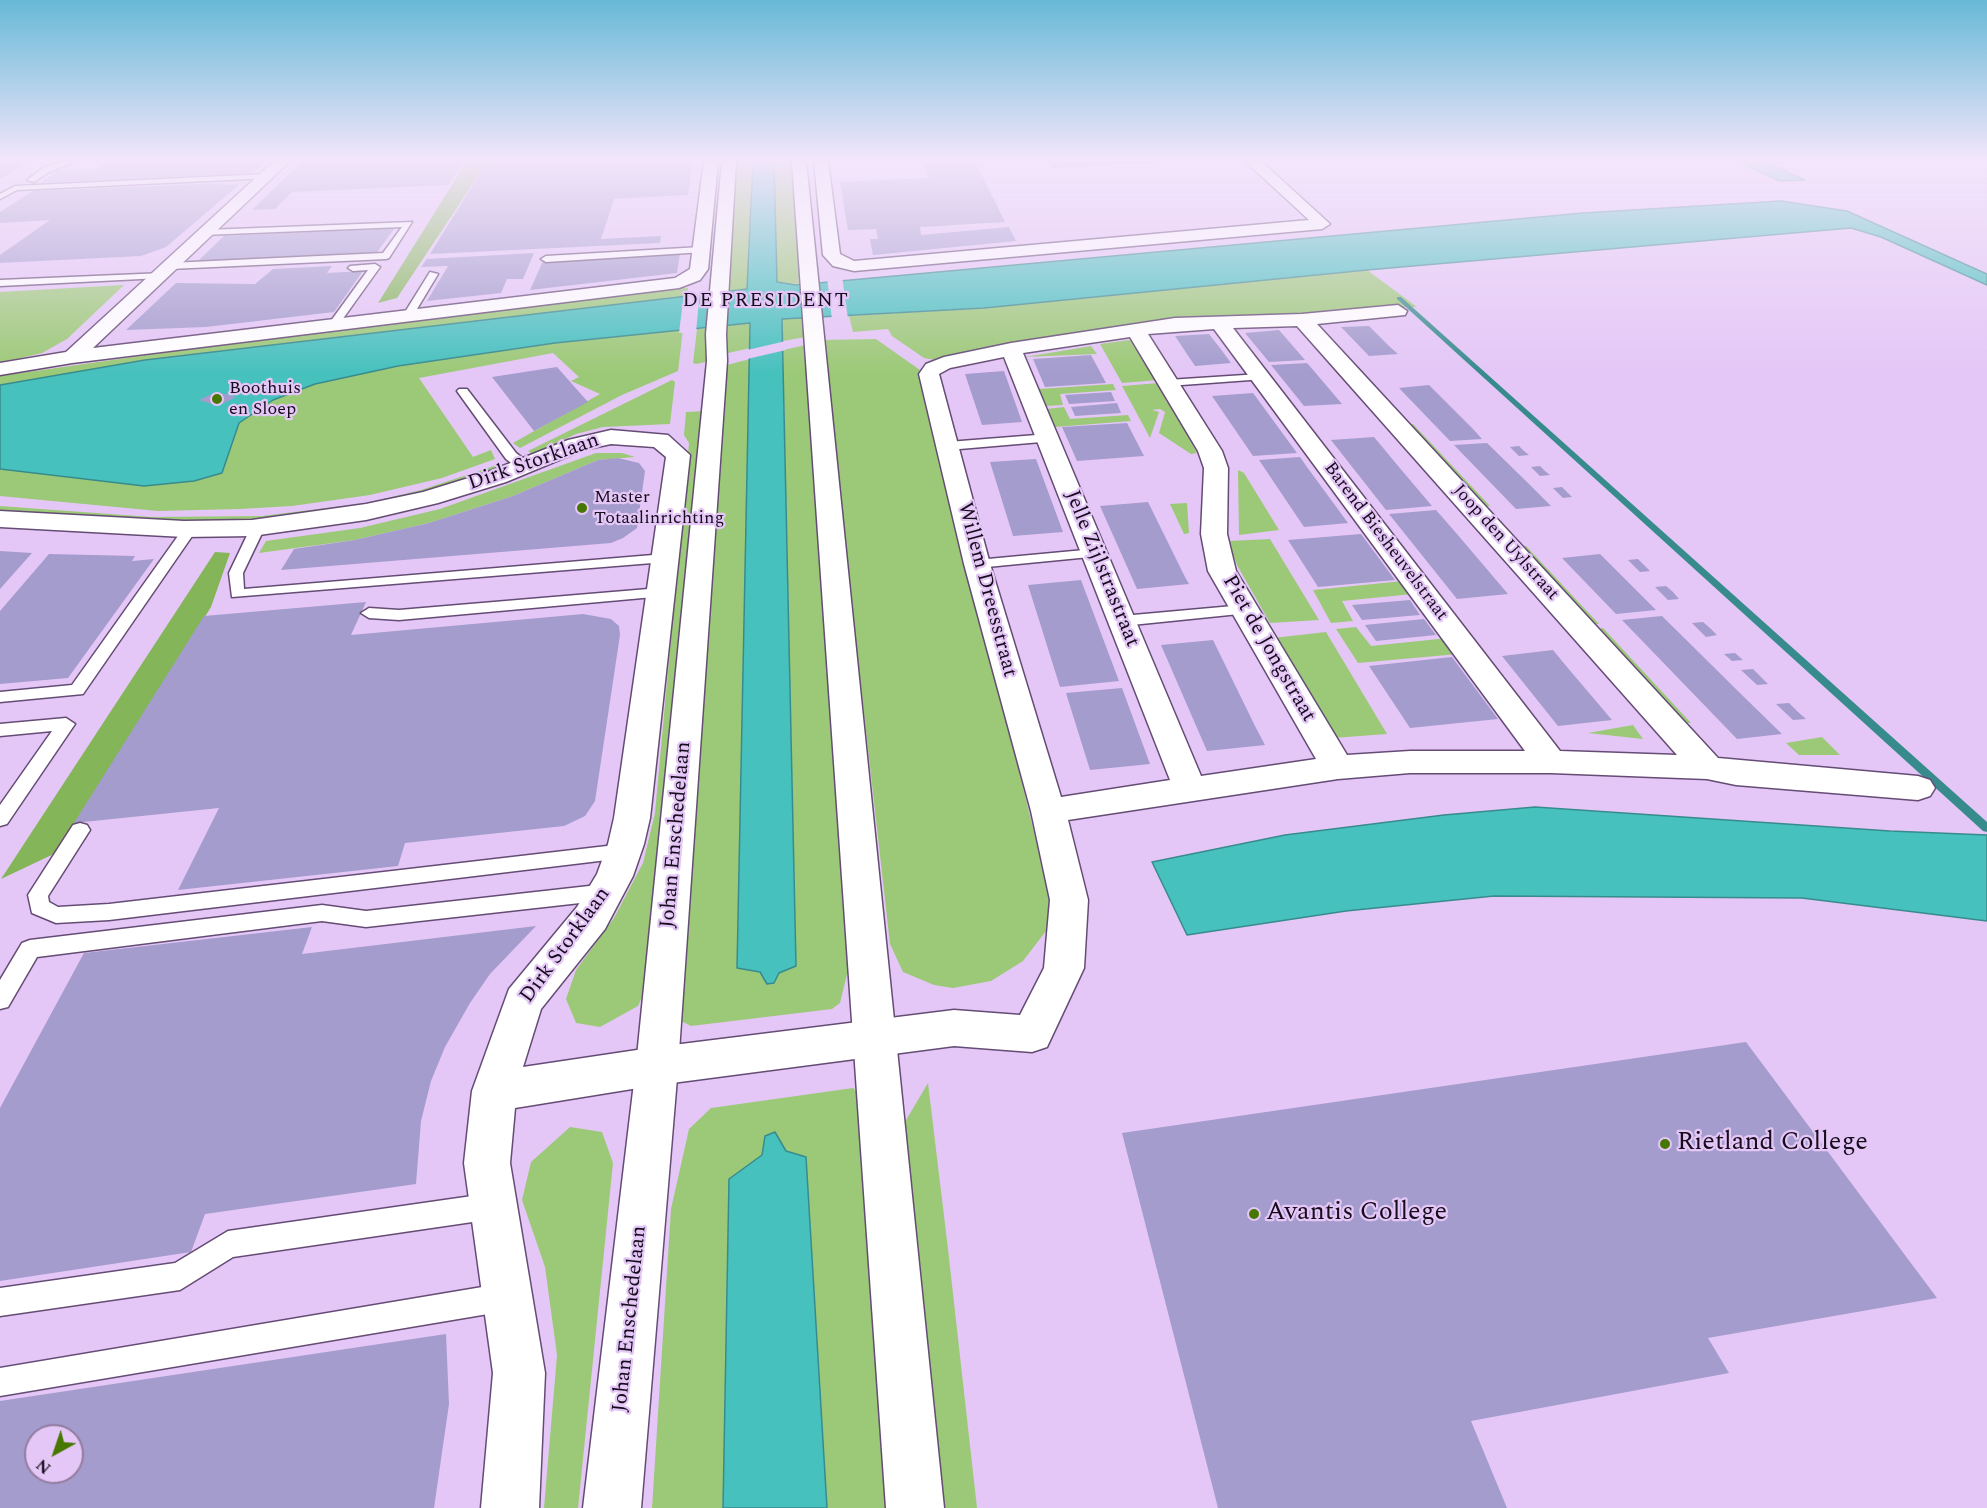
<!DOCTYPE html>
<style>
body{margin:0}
#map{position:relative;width:1987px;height:1508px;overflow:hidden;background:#e4c7f6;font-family:Spectral,serif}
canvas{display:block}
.north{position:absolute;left:24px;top:1424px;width:60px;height:60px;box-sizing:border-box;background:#e4c7f6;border:2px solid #927c9f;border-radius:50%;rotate:220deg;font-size:16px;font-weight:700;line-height:24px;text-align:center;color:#160c1c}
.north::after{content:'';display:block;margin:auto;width:21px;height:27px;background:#467700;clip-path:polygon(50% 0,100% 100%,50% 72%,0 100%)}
</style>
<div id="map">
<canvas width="1987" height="1508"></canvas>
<div class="north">N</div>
</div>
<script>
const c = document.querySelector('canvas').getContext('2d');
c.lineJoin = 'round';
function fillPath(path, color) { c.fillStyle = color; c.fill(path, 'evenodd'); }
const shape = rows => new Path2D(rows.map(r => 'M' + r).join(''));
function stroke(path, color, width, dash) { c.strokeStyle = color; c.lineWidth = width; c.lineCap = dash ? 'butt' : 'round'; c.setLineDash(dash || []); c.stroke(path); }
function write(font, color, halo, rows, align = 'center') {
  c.font = font + ' Spectral,serif'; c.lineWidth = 4.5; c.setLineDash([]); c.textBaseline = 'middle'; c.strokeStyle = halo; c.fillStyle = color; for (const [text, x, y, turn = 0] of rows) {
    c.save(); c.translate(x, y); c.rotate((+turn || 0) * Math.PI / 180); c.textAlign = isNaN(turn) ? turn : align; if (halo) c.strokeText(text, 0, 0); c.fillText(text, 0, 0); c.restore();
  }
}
const green = shape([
 [736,161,753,161,747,289,729,292],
 [774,161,795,161,802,278,798,279,799,284,777,282],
 [1367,270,1417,307,1396,307,1007,345,935,360,924,358,892,336,888,329,853,332,849,316,985,308],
 [124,285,67,339,42,353,0,363,0,292],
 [679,287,688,288,678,371,622,395,520,448,513,443,600,394,571,381,579,377,553,353,419,378,473,457,491,450,495,459,442,478,370,495,292,506,240,509,158,511,0,496,0,376,364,324],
 [803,318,806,337,783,341,782,319],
 [750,323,750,348,724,354,728,325],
 [707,328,710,361,696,364,693,363,697,329],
 [876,339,920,370,1049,893,1049,927,1023,961,991,981,953,988,934,985,903,972,890,944,822,340],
 [1129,340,1136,342,1159,380,1122,383,1100,344],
 [810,344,849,966,840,1003,832,1009,691,1026,681,1021,723,366,750,359,737,968,760,972,774,983,779,973,796,966,783,350],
 [1091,346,1097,354,1025,357],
 [672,380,675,382,670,424,603,427,576,434,532,454,528,451],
 [1159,383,1167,396,1166,402,1170,402,1197,453,1191,454,1159,433,1165,412,1160,409,1152,410,1159,412,1150,438,1122,386],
 [1113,384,1116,390,1060,394,1063,405,1046,406,1039,389],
 [1064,407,1070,419,1128,415,1131,421,1055,427,1047,409],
 [705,411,656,966,638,1006,600,1027,576,1023,566,999,576,970,614,918,643,863,655,813,689,443,684,435,686,412],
 [1413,424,1490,506,1482,506,1407,425],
 [596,453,622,453,635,457,598,460,513,496,429,523,355,540,259,553,266,541,360,528,440,509],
 [497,465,500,468,442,488,368,506,259,521,194,523,0,512,0,506,151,517,262,516,366,503,421,490],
 [1238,470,1244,473,1279,530,1239,535],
 [1187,503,1189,533,1184,534,1170,504],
 [1270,539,1319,620,1270,623,1237,565,1228,541],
 [1526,546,1599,624,1591,624,1519,547],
 [1403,581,1413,594,1342,601,1353,621,1331,623,1313,590],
 [1356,627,1371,646,1448,638,1458,654,1358,663,1336,629],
 [1603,628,1691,723,1683,723,1595,629],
 [1326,632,1387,734,1333,738,1273,638],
 [1633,725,1643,739,1588,733],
 [1822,737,1840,755,1799,755,1786,743],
 [928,1083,948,1249,977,1508,936,1508,899,1132],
 [853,1088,867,1102,895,1508,652,1508,671,1209,689,1129,711,1108],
 [570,1127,602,1132,613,1163,578,1508,544,1508,557,1355,545,1267,522,1200,531,1162]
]);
const forest = shape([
 [467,161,488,161,397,298,378,303],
 [215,552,230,553,211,607,60,851,1,879]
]);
const water = shape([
 [753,161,774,161,777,282,796,285,1583,213,1781,201,1847,211,1987,274,1987,285,1881,237,1851,228,1367,270,984,308,782,319,796,966,779,973,774,983,767,984,760,972,737,968,750,323,555,343,398,366,315,384,273,400,239,423,222,473,194,481,144,486,0,469,0,385,145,360,747,289,753,161],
 [1736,161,1763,161,1805,180,1780,181,1736,161],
 [1535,807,1890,831,1987,835,1987,921,1802,898,1494,896,1346,911,1187,935,1152,862,1285,835,1444,815,1535,807],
 [775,1132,786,1151,806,1157,827,1508,723,1508,729,1179,762,1155,765,1136,775,1132]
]);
const pier = shape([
 [842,276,848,319,832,320,827,277],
 [700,291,696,332,679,333,684,293],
 [786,341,786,350,747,359,747,350]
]);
const stream = shape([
 [1397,297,1401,297,1987,822,1987,832,1983,831,1397,299,1397,297]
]);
const building = shape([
 [0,161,30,161,0,179],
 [109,161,267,161,253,173,40,183,57,171,97,170],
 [302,161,464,161,448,185,292,192,275,209,252,210],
 [488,161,693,161,688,195,614,199,601,239,661,236,660,243,430,254],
 [923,161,975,161,1005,222,920,227,921,235,1009,227,1016,241,873,255,870,239,878,239,876,229,848,230,840,182,929,178],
 [1048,161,1154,161,1154,163,1052,168],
 [225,183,223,185,240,184,166,247,141,256,0,263,0,255,50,220,0,223,0,212,33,191],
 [395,228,377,252,198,261,224,236],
 [534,253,523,279,507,279,501,293,427,301,448,266,421,267,427,259],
 [680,254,677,273,530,290,543,261],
 [332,266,327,273,363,271,334,312,206,327,126,330,176,283,255,284,273,269],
 [1369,326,1390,347,1398,354,1369,356,1341,327],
 [1279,330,1286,338,1305,360,1269,362,1245,333],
 [1209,334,1220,348,1231,363,1195,366,1175,336],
 [1091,355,1106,383,1045,387,1033,359],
 [1307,363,1314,371,1342,404,1304,406,1271,365],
 [557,367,588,402,534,431,492,377],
 [1004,371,1022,422,982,425,965,374],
 [1429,385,1473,429,1482,439,1450,441,1399,388],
 [216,392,236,397,218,406,199,400],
 [1111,392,1115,401,1069,404,1065,395],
 [1253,393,1256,397,1297,453,1253,456,1212,396],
 [1117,403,1121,413,1075,416,1071,407],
 [1127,423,1144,456,1077,461,1062,427],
 [1374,437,1404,473,1432,506,1386,510,1331,440],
 [1487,443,1528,483,1551,506,1516,509,1454,445],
 [1519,446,1524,451,1529,455,1519,456,1510,447],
 [1300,457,1307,467,1348,523,1304,527,1259,460],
 [618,458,639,463,645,471,637,528,623,538,611,543,281,570,294,549,355,540,429,523,513,496,598,460],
 [1036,459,1063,532,1013,536,990,462],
 [1540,466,1545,471,1550,475,1540,476,1531,467],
 [1562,487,1572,497,1563,498,1553,488],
 [1148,502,1185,577,1189,584,1137,589,1100,506],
 [1436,510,1457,534,1508,594,1457,599,1389,514],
 [1361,534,1395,580,1318,587,1288,540],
 [0,551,32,553,0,589],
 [49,554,135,556,132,561,154,559,68,678,0,684,0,611],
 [1600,554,1656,610,1616,614,1562,558],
 [1638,559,1650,571,1640,572,1628,560],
 [1081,580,1119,681,1060,687,1028,585],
 [1666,586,1673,592,1679,599,1668,600,1655,587],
 [1410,600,1420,615,1362,620,1352,605],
 [366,602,351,635,583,614,611,619,619,626,620,635,595,801,585,816,564,826,405,843,398,866,178,890,219,808,74,823,204,616],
 [1662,616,1744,697,1782,734,1737,739,1622,620],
 [1424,619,1436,635,1376,641,1365,625],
 [1703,622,1711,629,1717,635,1706,637,1692,623],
 [1213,640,1255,726,1265,745,1207,751,1161,645],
 [1553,650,1567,667,1612,720,1558,726,1502,656],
 [1735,653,1743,660,1732,661,1724,654],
 [1452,657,1498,719,1410,728,1369,666],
 [1753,669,1768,684,1757,685,1741,670],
 [1122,688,1150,764,1090,770,1066,693],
 [1789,703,1797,711,1806,719,1793,720,1776,704],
 [536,926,490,974,470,1003,445,1047,431,1081,421,1121,416,1184,205,1214,191,1252,0,1281,0,1108,84,953,312,927,302,954],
 [1746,1042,1937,1298,1708,1338,1729,1373,1471,1421,1507,1508,1218,1508,1122,1133],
 [446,1334,449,1404,434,1508,0,1508,0,1401],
 [36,1436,72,1436,72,1472,36,1472]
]);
const lane = shape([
 [64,161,76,161,49,172,34,182,27,180,43,168,64,161],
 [267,174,270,178,17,190,0,199,0,194,15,186,267,174],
 [412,222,389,258,386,259,170,269,165,266,170,263,383,253,402,227,203,235,203,231,206,230,412,222],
 [701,247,706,250,704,252,546,262,541,259,546,256,701,247],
 [375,264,380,267,337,327,329,327,328,325,368,270,353,271,348,268,350,266,375,264],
 [430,272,438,274,411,319,403,319,402,317,430,272],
 [164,273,166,275,161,278,0,286,0,280,164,273],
 [1260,374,1266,377,1264,379,1168,386,1162,383,1168,380,1260,374],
 [459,389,467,389,516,453,529,463,529,469,519,469,506,459,457,391,459,389],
 [1049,434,1055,438,1053,441,948,450,942,446,948,442,1049,434],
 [258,523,265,527,243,573,244,589,665,554,672,558,665,562,232,597,229,573,251,527,258,523],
 [190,525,197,529,83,694,0,702,0,692,72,685,185,526,190,525],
 [1095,549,1102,553,1100,556,977,568,970,564,977,560,1095,549],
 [660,588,665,590,668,593,665,596,399,620,369,618,361,613,369,608,399,610,660,588],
 [1244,605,1249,607,1252,610,1249,613,1122,626,1114,621,1122,616,1244,605],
 [66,718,75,724,7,824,0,826,0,805,52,731,0,736,0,724,66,718],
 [80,823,87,825,90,830,48,896,49,902,58,907,109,904,624,844,631,846,634,851,631,856,624,858,109,920,56,923,32,913,28,895,73,825,80,823],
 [607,884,614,886,617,892,614,898,607,900,366,927,322,921,37,957,8,1007,0,1009,0,980,22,943,30,940,322,905,366,911,607,884],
 [493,1193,502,1197,506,1206,502,1215,493,1219,233,1257,180,1290,0,1316,0,1288,175,1263,228,1231,493,1193],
 [506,1283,516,1287,520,1297,516,1307,506,1311,0,1396,0,1368,506,1283]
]);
const street = shape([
 [274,161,290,161,93,348,675,278,690,269,704,161,718,161,708,269,700,280,679,288,72,363,0,375,0,363,66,352,274,161],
 [814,161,828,161,840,254,854,261,1309,220,1245,161,1261,161,1330,224,1322,229,854,271,833,266,823,255,814,161],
 [1398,305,1407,311,1405,315,1317,324,1718,758,1918,776,1930,780,1935,788,1930,796,1918,800,1736,785,1707,779,1551,773,1410,773,1338,779,1068,820,1088,900,1084,968,1047,1047,1032,1052,954,1046,657,1085,515,1108,510,1163,545,1373,539,1508,481,1508,493,1373,464,1163,472,1091,509,989,577,907,597,874,608,844,614,818,666,457,654,447,611,444,583,450,506,482,438,503,366,520,252,536,184,537,0,527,0,511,184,521,252,520,366,504,423,492,488,472,568,440,611,430,668,435,690,455,650,818,644,844,633,876,605,929,541,1009,523,1067,657,1047,954,1010,1020,1015,1044,968,1050,900,1031,811,964,564,919,374,926,364,944,357,1011,343,1175,318,1302,314,1398,305],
 [1297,326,1677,755,1560,751,1233,328,1297,326],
 [1214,329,1525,751,1410,751,1347,755,1236,571,1227,534,1228,468,1222,451,1148,334,1214,329],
 [1130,337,1198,451,1204,468,1201,534,1208,571,1316,759,1201,776,1023,353,1130,337],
 [1004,357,1170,780,1061,797,990,564,939,374,950,368,1004,357]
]);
const secondary = shape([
 [722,161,736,161,726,334,727,361,678,1066,641,1508,583,1508,636,1066,672,711,707,361,706,334,722,161],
 [792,161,806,161,944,1508,886,1508,792,161]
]);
const markers = [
 [217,399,6,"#467700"],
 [582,508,6,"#467700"],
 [1665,1144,6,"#467700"],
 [1254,1214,6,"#467700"]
];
const farPoinames = [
 ["Boothuis",229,389],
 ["en Sloep",229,410],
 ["Master",594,498],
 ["Totaalinrichting",594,519]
];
const farStreetnames = [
 ["Barend Biesheuvelstraat",1385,542,53],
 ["Joop den Uylstraat",1505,543,48]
];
const farQuarternames = [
 ["DE PRESIDENT",766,302]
];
const streetNames = [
 ["Dirk Storklaan",534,463,-19],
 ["Jelle Zijlstrastraat",1101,569,68],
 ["Willem Dreesstraat",986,590,75],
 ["Piet de Jongstraat",1268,649,60],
 ["Johan Enschedelaan",677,835,-85],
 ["Dirk Storklaan",566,946,-54],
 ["Johan Enschedelaan",631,1319,-84]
];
const nearPoinames = [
 ["Rietland College",1677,1144],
 ["Avantis College",1266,1214]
];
fillPath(green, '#9cc977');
fillPath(forest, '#84b659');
fillPath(water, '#47c1be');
stroke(water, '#388b8d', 1.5);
fillPath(pier, '#e4c7f6');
fillPath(stream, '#388b8d');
fillPath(building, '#a49ccd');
stroke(lane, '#654c74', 3);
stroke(street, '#654c74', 3);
stroke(secondary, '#654c74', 3);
fillPath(lane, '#fff');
fillPath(street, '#fff');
fillPath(secondary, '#fff');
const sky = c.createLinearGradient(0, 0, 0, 372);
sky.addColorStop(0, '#67b9d7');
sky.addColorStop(0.43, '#f3e6fb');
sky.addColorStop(1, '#f3e6fb00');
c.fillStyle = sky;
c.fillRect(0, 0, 1987, 372);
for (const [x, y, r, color] of markers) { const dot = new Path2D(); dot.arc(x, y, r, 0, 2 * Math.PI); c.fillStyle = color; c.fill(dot); stroke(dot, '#e4c7f6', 2); }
write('18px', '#160c1c', '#e4c7f6', farPoinames, 'left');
write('18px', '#160c1c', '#e4c7f6', farStreetnames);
c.letterSpacing = '1.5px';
write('20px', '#160c1c', '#e4c7f6', farQuarternames);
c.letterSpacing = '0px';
write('21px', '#160c1c', '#e4c7f6', streetNames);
write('26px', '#160c1c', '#e4c7f6', nearPoinames, 'left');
</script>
